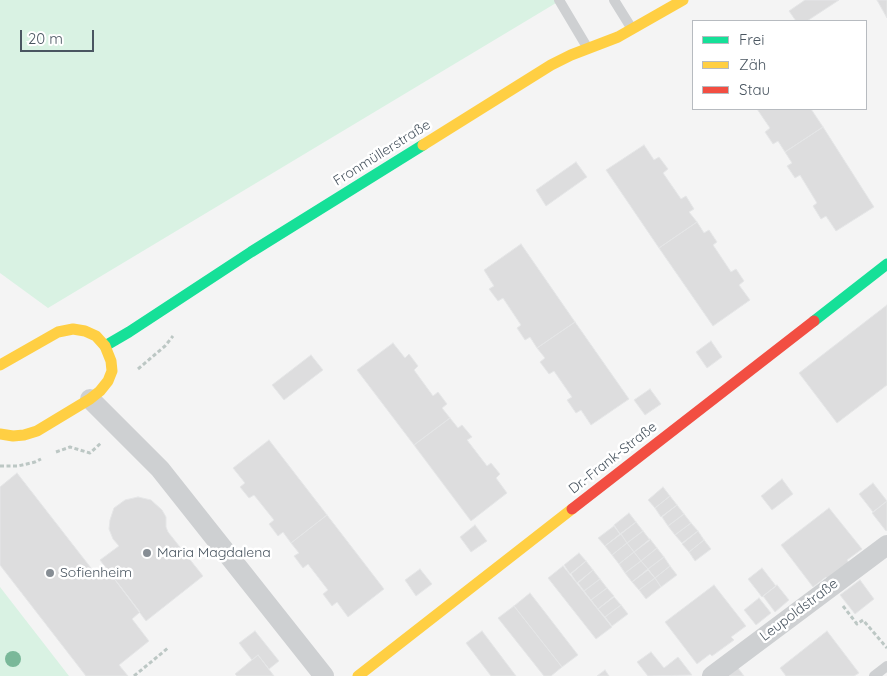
<!DOCTYPE html>
<meta charset="utf-8">
<style>
body{margin:0}
#map{position:relative;width:887px;height:676px;overflow:hidden;background:#f4f4f4;font-family:Quicksand,sans-serif}
canvas{display:block}
.legend{position:absolute;left:692px;top:20px;width:175px;height:90px;box-sizing:border-box;background:#fff;border:1px solid #b7bbc0;margin:0;padding:6px 9px;list-style:none;font-size:15px;color:#4a5661}
.legend li{display:flex;align-items:center;gap:10px;height:25px}
.legend b{width:25px;border:1px solid #b7bbc0}
.scale{position:absolute;left:20px;top:30px;width:74px;height:22px;box-sizing:border-box;border:2px solid #4a5661;border-top:0;padding-left:6px;font-size:15px;line-height:18px;white-space:nowrap;color:#4a5661;-webkit-text-stroke:4px #fff;paint-order:stroke}
</style>
<div id="map">
<canvas width="887" height="676"></canvas>
<ul class="legend">
<li><b style="height:6px;background:#16e098"></b>Frei</li>
<li><b style="height:6px;background:#ffcf43"></b>Zäh</li>
<li><b style="height:6px;background:#f24e42"></b>Stau</li>
</ul>
<div class="scale">20 m</div>
</div>
<script>
const c = document.querySelector('canvas').getContext('2d');
c.lineJoin = 'round';
function fillPath(path, color) { c.fillStyle = color; c.fill(path, 'evenodd'); }
const shape = rows => new Path2D(rows.map(r => 'M' + r).join(''));
function stroke(path, color, width, dash) { c.strokeStyle = color; c.lineWidth = width; c.lineCap = dash ? 'butt' : 'round'; c.setLineDash(dash || []); c.stroke(path); }
function write(font, color, halo, rows, align = 'center') {
  c.font = font + ' Quicksand,sans-serif'; c.lineWidth = 5; c.setLineDash([]); c.textBaseline = 'middle'; c.strokeStyle = halo; c.fillStyle = color; for (const [text, x, y, turn = 0] of rows) {
    c.save(); c.translate(x, y); c.rotate((+turn || 0) * Math.PI / 180); c.textAlign = isNaN(turn) ? turn : align; if (halo) c.strokeText(text, 0, 0); c.fillText(text, 0, 0); c.restore();
  }
}
const green = shape([
 [0,0,561,0,48,308,0,273],
 [0,587,69,676,0,676]
]);
const building = shape([
 [805,0,839,0,807,21,796,21,789,11,805,0],
 [877,0,887,0,887,18,877,0],
 [757,109,811,109,823,127,785,152,778,141,773,144,765,132,770,128,757,109],
 [823,127,874,207,836,231,826,216,821,219,813,206,817,203,800,175,795,178,787,166,792,163,785,152,823,127],
 [644,145,654,160,659,157,668,169,663,173,681,199,686,196,694,209,689,212,697,222,659,248,606,170,644,145],
 [576,162,587,177,546,206,536,190,576,162],
 [697,222,704,233,709,230,717,242,713,245,731,272,736,269,744,281,739,285,750,300,713,326,659,248,697,222],
 [521,244,575,322,537,348,530,337,525,340,517,328,521,325,503,298,498,301,489,289,494,286,484,270,521,244],
 [887,305,887,385,837,423,799,373,887,305],
 [575,322,629,399,591,425,581,410,576,413,567,400,572,397,554,371,549,374,540,362,545,358,537,348,575,322],
 [711,341,722,357,707,368,696,352,711,341],
 [393,343,405,358,409,354,418,366,414,370,433,396,438,392,447,404,442,408,450,418,414,445,357,370,393,343],
 [311,355,323,370,284,400,272,385,311,355],
 [650,389,661,404,645,415,634,400,650,389],
 [450,418,458,428,462,425,472,437,467,440,487,466,491,463,500,474,496,478,507,493,471,521,414,445,450,418],
 [269,440,327,515,291,543,283,532,278,536,269,524,274,520,254,495,249,498,240,487,245,483,233,468,269,440],
 [17,473,98,577,107,569,140,612,132,619,149,641,119,665,128,676,86,676,0,565,0,487,17,473],
 [782,479,793,494,772,510,761,496,782,479],
 [873,483,887,501,873,512,859,494,873,483],
 [663,487,670,496,655,508,648,500,663,487],
 [670,496,677,505,661,517,655,508,670,496],
 [138,497,151,500,162,510,166,517,166,527,168,532,203,576,146,621,100,560,119,546,113,539,109,529,110,520,114,508,125,500,138,497],
 [887,501,887,530,886,531,872,513,887,501],
 [677,505,684,514,668,526,662,517,677,505],
 [829,508,862,549,847,560,849,563,828,580,826,577,813,587,781,545,829,508],
 [629,513,636,522,620,534,614,525,629,513],
 [684,514,691,523,675,535,668,526,684,514],
 [327,515,384,589,348,617,337,602,332,606,323,594,328,590,308,564,303,568,294,556,299,553,291,543,327,515],
 [636,522,643,531,627,543,621,534,636,522],
 [691,523,698,531,682,543,675,535,691,523],
 [475,525,487,541,471,552,460,537,475,525],
 [614,526,620,534,605,546,598,538,614,526],
 [643,531,650,540,634,552,627,543,643,531],
 [698,531,704,540,689,552,682,544,698,531],
 [621,534,627,543,612,555,605,546,621,534],
 [650,539,657,548,641,561,634,552,650,539],
 [704,540,711,549,695,561,689,552,704,540],
 [627,543,634,552,619,564,612,555,627,543],
 [657,548,664,557,648,569,641,561,657,548],
 [634,552,641,561,625,573,619,564,634,552],
 [579,553,586,561,570,574,564,565,579,553],
 [664,557,670,566,655,578,648,569,664,557],
 [586,561,593,570,577,583,571,574,586,561],
 [641,561,648,569,632,582,625,573,641,561],
 [563,566,612,627,596,639,548,578,563,566],
 [670,566,677,575,661,587,655,578,670,566],
 [762,568,776,586,762,597,748,579,762,568],
 [420,569,432,584,416,596,405,580,420,569],
 [593,570,600,579,584,591,578,583,593,570],
 [648,570,655,578,639,590,632,582,648,570],
 [655,578,661,587,646,599,639,590,655,578],
 [600,579,607,588,591,600,584,591,600,579],
 [860,580,874,599,855,614,840,595,860,580],
 [714,585,746,626,731,637,734,640,712,656,710,654,697,664,665,622,714,585],
 [777,585,789,600,775,612,763,596,777,585],
 [607,588,614,596,598,609,591,600,607,588],
 [530,593,578,655,562,667,514,606,530,593],
 [614,597,621,605,605,617,598,609,614,597],
 [759,598,771,613,756,625,744,610,759,598],
 [621,605,628,614,612,626,605,617,621,605],
 [514,606,562,667,551,676,544,676,498,618,514,606],
 [255,631,279,661,269,669,258,655,252,660,239,643,255,631],
 [482,631,516,676,491,676,466,643,482,631],
 [827,631,859,673,854,676,786,676,780,668,827,631],
 [651,652,664,668,678,657,692,675,648,676,637,662,651,652],
 [258,655,274,676,237,676,235,674,258,655],
 [738,668,744,676,730,676,729,675,738,668],
 [605,670,609,676,597,676,605,670]
]);
const path = shape([
 [138,369,165,346,173,336],
 [56,452,70,447,90,453,101,443],
 [0,466,18,466,35,462,41,459],
 [843,606,857,624,863,620,887,648],
 [134,676,168,648]
]);
const lane = shape([
 [559,0,587,47],
 [614,0,632,29],
 [874,676,887,666]
]);
const street = shape([
 [90,399,160,469,324,676],
 [712,676,887,545]
]);
const fast = shape([
 [814,321,887,264],
 [105,346,129,332,251,252,423,145]
]);
const slow = shape([
 [423,145,551,65,571,55,618,37,683,0],
 [0,365,58,332,73,329,85,331,96,336,105,346,111,361,112,371,108,381,100,391,90,399,37,431,24,435,13,436,0,434],
 [358,676,572,509]
]);
const jam = shape([
 [572,509,814,321]
]);
const trees = [
 [13,659]
];
const markers = [
 [147,553,5,"#868d94"],
 [50,573,5,"#868d94"]
];
const streetNames = [
 ["Fronmüllerstraße",382,153,-32],
 ["Dr.-Frank-Straße",613,458,-38],
 ["Leupoldstraße",799,610,-37]
];
const poiNames = [
 ["Maria Magdalena",157,553],
 ["Sofienheim",60,573]
];
fillPath(green, '#d9f2e3');
fillPath(building, '#ddddde');
stroke(building, '#e5e6e7', 1);
stroke(path, '#bcc7c4', 3, [4, 2.5]);
stroke(lane, '#ced0d2', 10);
stroke(street, '#ced0d2', 20);
stroke(fast, '#16e098', 11);
stroke(slow, '#ffcf43', 11);
stroke(jam, '#f24e42', 11);
c.fillStyle = '#7ab899';
for (const [x, y] of trees) { c.beginPath(); c.arc(x, y, 8, 0, 2 * Math.PI); c.fill(); }
for (const [x, y, r, color] of markers) { const dot = new Path2D(); dot.arc(x, y, r, 0, 2 * Math.PI); c.fillStyle = color; c.fill(dot); stroke(dot, '#fff', 2); }
write('14px', '#4a5661', '#fff', streetNames);
write('14px', '#4a5661', '#fff', poiNames, 'left');
</script>
